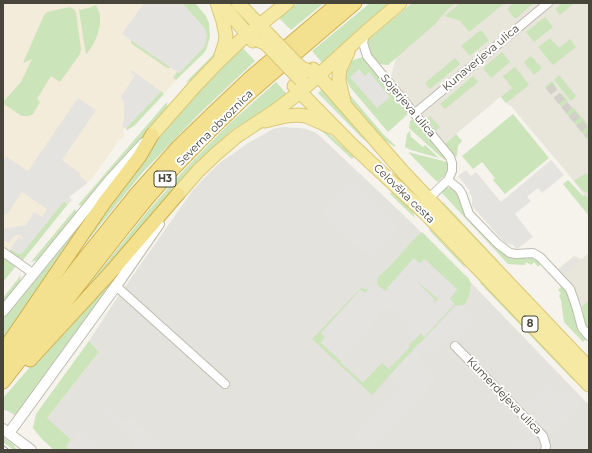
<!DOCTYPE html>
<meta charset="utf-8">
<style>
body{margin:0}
#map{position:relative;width:592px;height:453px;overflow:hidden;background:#f5f3ec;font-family:Montserrat,sans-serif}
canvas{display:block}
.frame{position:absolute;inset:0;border:4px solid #48453a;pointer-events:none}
</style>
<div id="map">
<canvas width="592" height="453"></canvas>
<div class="frame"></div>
</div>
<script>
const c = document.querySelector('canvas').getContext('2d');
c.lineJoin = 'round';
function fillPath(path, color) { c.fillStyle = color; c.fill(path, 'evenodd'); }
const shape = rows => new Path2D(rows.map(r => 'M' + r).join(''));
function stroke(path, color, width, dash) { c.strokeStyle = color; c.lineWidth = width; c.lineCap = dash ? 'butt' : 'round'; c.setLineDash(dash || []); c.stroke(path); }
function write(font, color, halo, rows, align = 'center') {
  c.font = font + ' Montserrat,sans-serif'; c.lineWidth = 4; c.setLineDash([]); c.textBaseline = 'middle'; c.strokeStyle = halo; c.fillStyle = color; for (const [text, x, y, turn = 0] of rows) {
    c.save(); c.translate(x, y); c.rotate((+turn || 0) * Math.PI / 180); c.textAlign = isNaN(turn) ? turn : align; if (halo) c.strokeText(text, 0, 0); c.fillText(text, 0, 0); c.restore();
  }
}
const residential = shape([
 [451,3,589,3,589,202,574,181,511,106,506,103,501,97,497,99,492,104,444,144,432,129,390,79,398,51],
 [589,253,589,330,585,326,582,306,573,287,558,269,574,256,582,259]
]);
const commercial = shape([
 [3,3,182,3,205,29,173,79,176,80,164,94,161,91,126,128,123,131,124,136,123,138,117,141,114,148,91,180,69,197,72,200,68,204,65,201,18,258,21,259,16,266,3,256]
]);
const industrial = shape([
 [281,127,299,128,306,129,316,133,323,139,412,223,482,294,589,405,589,450,54,450,42,439,36,432,99,352,89,341,117,298,193,190,209,173,222,161,234,153,245,145,273,129]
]);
const green = shape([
 [182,3,195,3,206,16,209,23,210,37,206,50,204,53,176,80,173,78,177,72,179,73,204,47,205,29],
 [297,3,324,3,291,30,278,17],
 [370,3,391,3,324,65,312,51],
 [412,3,456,3,448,9,435,24,388,65,378,64,371,57,367,48,368,40],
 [460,3,505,3,469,32,460,21,445,16],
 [514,3,534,3,515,19,507,9],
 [562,3,574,3,560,15,555,9],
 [96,5,100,14,100,25,97,36,94,43,86,55,79,10,88,8],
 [70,7,75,10,76,13,81,49,80,54,60,82,51,76,37,99,40,102,33,114,29,116,22,116,5,105,4,101,21,82,32,59,23,63,44,15,47,12],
 [545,17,553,27,534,42,526,32],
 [481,30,489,40,470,56,461,46],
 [550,38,559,48,570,39,576,47,553,65,538,47],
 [131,40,170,67,170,68,167,68,132,44,131,42],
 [223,42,210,64,191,80,185,83,210,58,215,52,218,44],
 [241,46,255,61,200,113,143,172,100,225,59,277,138,165,186,103],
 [502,52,510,62,491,78,483,68],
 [531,56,542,68,534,75,524,62],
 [363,57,408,114,388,132,350,87,345,77,348,62],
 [455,58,460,64,430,89,425,83],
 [515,67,529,85,506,103,501,97,512,88,503,76],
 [559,75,576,96,571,101,554,80],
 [473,76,478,82,445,109,440,104],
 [552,81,557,88,551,93,545,87],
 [276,82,286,93,285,94,286,96,269,108,232,130,192,169,69,311,94,278,148,211,185,169,229,124],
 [325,87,373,147,360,136,318,93],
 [344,88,383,134,396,146,395,147,383,139,351,101],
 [161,91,164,94,134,126,127,130,126,128],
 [562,94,568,101,561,106,556,99],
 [167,102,167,107,164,114,83,206,78,205],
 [573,107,589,126,589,141,566,113],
 [513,114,549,158,505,194,493,180,495,178,482,162,473,169,462,156],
 [430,116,440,127,434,132,432,129,434,128,430,123,428,118],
 [413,119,446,159,445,160,441,157,409,128,410,121],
 [311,124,325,130,354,157,352,159,324,133],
 [410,131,411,132,410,133,411,135,410,136,423,147,425,145,439,158,411,150,405,147,407,134],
 [456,134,462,141,458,146,457,156,455,157,445,144],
 [408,152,447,162,448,166,446,174,438,182,434,179],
 [586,173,589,177,589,194,582,190,574,181],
 [119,175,3,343,3,318],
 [568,180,582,195,589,197,589,216,563,184],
 [446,188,452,188,457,192,462,202,464,213,499,249,529,255,542,262,538,267,534,262,531,265,526,262,525,265,508,264,442,193,444,190],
 [392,192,413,212,415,218,390,194],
 [64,201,68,204,23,260,11,253,10,249,19,254,22,253],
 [442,201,500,263,497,261,444,205],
 [75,209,77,213,39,260,31,262],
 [428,229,432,231,464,265,466,269],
 [422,232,469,279,471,284,469,296,465,304,463,305,455,306,420,344,419,343,372,395,312,339,362,287,364,289,368,289,368,290,365,294,360,290,321,333,325,337,321,343,341,361,340,362,363,383,382,363,389,369,410,347,409,345,421,333,424,337,454,304,450,299,450,297,457,290,425,259,389,289,384,291,377,284,378,277,389,267,416,237],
 [143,242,16,416,8,411,4,410,3,409,3,398,51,343],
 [3,256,16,266,3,282],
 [21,275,20,281,18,286,3,306,3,298],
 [419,281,437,298,440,295,437,301,432,303,435,300,418,283],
 [482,281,577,381,574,381,480,283],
 [563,285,566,289,574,311,578,328,586,339,583,342,564,322,561,300,559,296,561,293,558,290],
 [589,301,589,330,585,326,582,306],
 [89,341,99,352,47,418,71,440,66,446,70,450,54,450,42,439,33,428,36,414],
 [3,437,15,446,14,447,18,450,14,450,3,442]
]);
const parking = shape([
 [144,3,182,3,205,29,207,37,204,47,179,73,122,34],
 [359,69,365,76,369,72,390,97,377,108,350,77],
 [131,70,161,91,126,128,122,127,124,118,124,102,121,97,135,75,130,72],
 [78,98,96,110,62,160,81,174,79,176,87,182,86,184,69,197,72,200,68,204,64,201,22,253,19,254,10,249,19,237,23,240,23,238,20,235,17,235,13,237,9,243,3,240,3,229,26,225,34,212,42,217,47,209,22,192,7,214,3,215,3,161,7,157,28,171],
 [551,160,564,175,542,193,538,188,527,197,531,201,515,214,533,237,517,249,513,245,505,243,472,206,472,197,469,192,470,191,458,176,466,170,471,176,476,172,501,202],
 [351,183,356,184,400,226,376,253,378,255,373,260,321,214,340,191,347,184],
 [575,257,579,261,563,275,559,270],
 [414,258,419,263,421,263,424,259,457,289,450,299,455,304,424,337,421,333,413,341,406,335,412,328,388,307,371,326,373,327,341,361,321,343,325,337,321,333,361,290,365,293,368,290,368,289,376,283,384,291,389,290,387,288],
 [418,282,437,298,440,295,437,301,433,303,435,300,418,283],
 [463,305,473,315,474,323,457,341,450,335,432,355,426,350,417,360,438,379,374,450,367,450,353,436,399,385,389,376,455,306],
 [456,351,541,441,543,447,541,450,536,450,537,448,536,443,453,355],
 [546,383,558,395,539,413,535,409,529,414,521,406],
 [566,389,582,405,550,435,535,419],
 [112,400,115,403,110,409,125,422,130,417,166,450,134,450,130,446,135,440,118,424,115,426,100,412],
 [80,429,104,450,70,450,66,446],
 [522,434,534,446,535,450,508,450]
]);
const minorTunnel = shape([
 [549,86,589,135]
]);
const minor = shape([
 [365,34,363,43,367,56,450,157,452,163,452,171,448,180],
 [414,114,548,3],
 [428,199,448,180,459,189,462,194,469,214,498,244,510,253,516,254,533,253,540,257,570,289,576,306,582,328,589,336],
 [3,252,34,274],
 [116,286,225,384],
 [455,346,543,436,546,446,545,450]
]);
const tertiary = shape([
 [3,311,109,181,144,143],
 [3,429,31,450],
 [9,433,116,286,159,224]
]);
const primary = shape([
 [217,3,223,21,226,36,225,43,220,59],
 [221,3,253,41],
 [238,3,264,30],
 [313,69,404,173,589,368],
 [294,86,352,145,428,216,589,385],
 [344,102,339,81,339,76,340,69,348,52],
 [265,121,286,116,298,115,306,116,331,127],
 [152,135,196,85,219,61,241,40,287,3],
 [178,194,198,171,216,154,237,136,275,111,300,92,366,32,400,3]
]);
const trunk = shape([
 [3,351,104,203,140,156,152,135],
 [30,360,110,273,178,194],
 [3,364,79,265,136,194,177,148,213,113,251,77,338,3],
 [3,382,122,230,147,199,173,169,214,127,243,99,268,77,355,3]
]);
const rail = shape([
 [3,447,7,450]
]);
const primaryBridge = shape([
 [266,32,297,64,303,69,310,71],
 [257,40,265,43,268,46,301,80]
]);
const shields = [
 [165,179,22],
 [530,324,16]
];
const shieldNames = [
 ["H3",165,179],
 ["8",530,324]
];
const streetNames = [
 ["Kunaverjeva ulica",481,58,-40],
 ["Sojerjeva ulica",408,106,50],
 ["Severna obvoznica",215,128,-45],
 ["Celovška cesta",404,194,44],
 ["Kumerdejeva ulica",504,396,46]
];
fillPath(residential, '#e8e5db');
fillPath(commercial, '#f4ecda');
fillPath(industrial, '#e4e2dd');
fillPath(green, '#cbe4b9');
fillPath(parking, '#e4e3e0');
stroke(minorTunnel, '#d2d0c8', 8, [8, 4]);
stroke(minor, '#bfbcaf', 10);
stroke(tertiary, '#bfbcaf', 12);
stroke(primary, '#dac875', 15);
stroke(trunk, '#d0b04b', 15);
stroke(minor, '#fff', 8);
stroke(tertiary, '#fff', 10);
stroke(primary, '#f5e9a4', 13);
stroke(trunk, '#f3e190', 13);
stroke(rail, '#999', 3.5);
stroke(rail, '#fff', 2, [6]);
stroke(primaryBridge, '#dac875', 15, []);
stroke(primaryBridge, '#f5e9a4', 13);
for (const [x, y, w] of shields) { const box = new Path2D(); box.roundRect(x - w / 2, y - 8, w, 16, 3); c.fillStyle = '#fff'; c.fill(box); stroke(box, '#48453a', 1); }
write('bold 10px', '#48453a', null, shieldNames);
write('11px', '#48453a', '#fff', streetNames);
</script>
